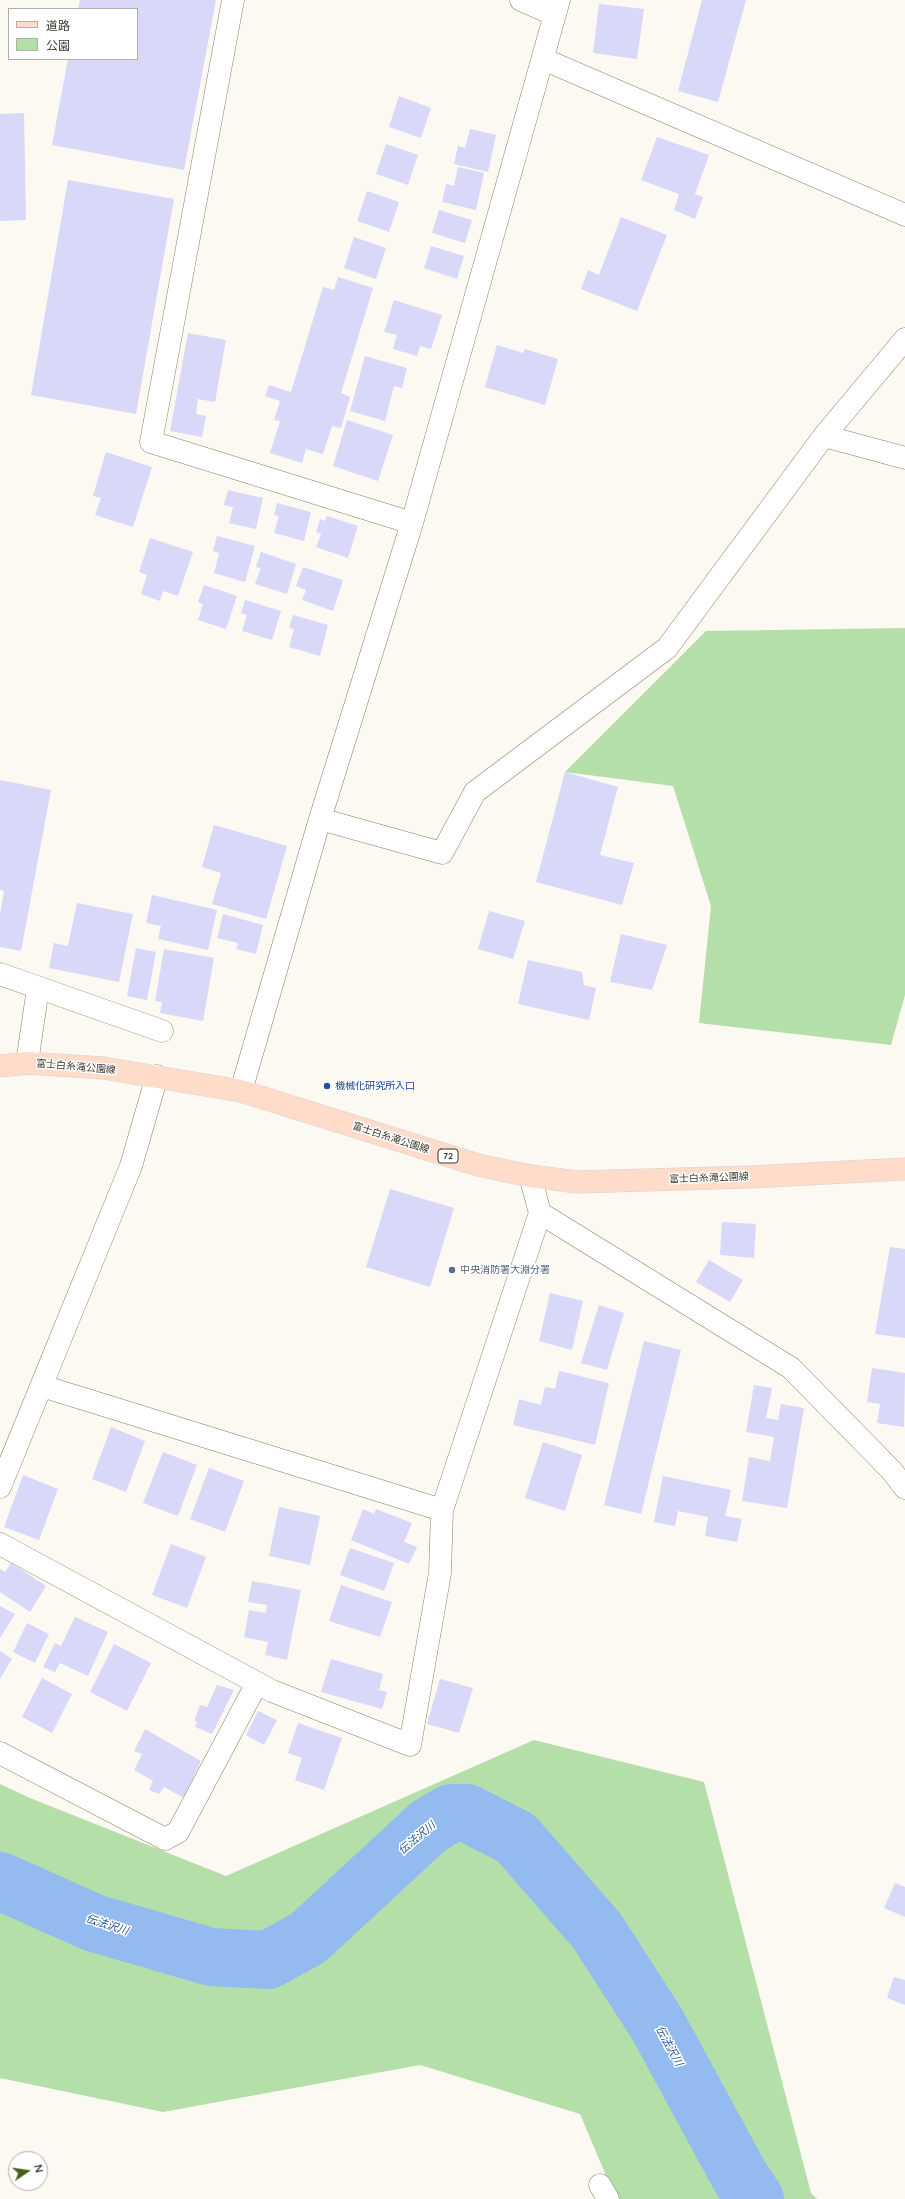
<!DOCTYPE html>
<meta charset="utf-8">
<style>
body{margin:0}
#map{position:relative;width:905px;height:2199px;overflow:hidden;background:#fcf8f2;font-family:Quicksand,"Noto Sans JP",sans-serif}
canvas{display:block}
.legend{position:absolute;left:8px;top:8px;width:130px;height:52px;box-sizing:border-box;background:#fff;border:1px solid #b2afab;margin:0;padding:5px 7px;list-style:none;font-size:12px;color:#3f382c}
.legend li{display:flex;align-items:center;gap:8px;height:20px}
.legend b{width:20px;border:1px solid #b2afab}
.north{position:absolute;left:8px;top:2151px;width:40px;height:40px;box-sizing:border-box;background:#fff;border:1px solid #b2afab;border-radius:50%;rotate:77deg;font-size:11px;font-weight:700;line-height:16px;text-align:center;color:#3f382c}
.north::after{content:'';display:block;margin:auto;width:14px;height:18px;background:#446319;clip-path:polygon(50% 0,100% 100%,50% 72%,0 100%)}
</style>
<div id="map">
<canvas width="905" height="2199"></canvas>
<ul class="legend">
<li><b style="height:5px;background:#fedcc9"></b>道路</li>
<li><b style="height:11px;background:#b5dfa9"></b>公園</li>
</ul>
<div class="north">N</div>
</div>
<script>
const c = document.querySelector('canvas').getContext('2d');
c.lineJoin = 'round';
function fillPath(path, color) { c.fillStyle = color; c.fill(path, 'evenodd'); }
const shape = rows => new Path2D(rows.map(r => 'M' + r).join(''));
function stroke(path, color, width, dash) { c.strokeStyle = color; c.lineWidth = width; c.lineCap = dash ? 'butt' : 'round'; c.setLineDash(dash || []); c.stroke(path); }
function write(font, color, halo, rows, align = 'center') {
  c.font = font + ' Quicksand,"Noto Sans JP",sans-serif'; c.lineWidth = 3; c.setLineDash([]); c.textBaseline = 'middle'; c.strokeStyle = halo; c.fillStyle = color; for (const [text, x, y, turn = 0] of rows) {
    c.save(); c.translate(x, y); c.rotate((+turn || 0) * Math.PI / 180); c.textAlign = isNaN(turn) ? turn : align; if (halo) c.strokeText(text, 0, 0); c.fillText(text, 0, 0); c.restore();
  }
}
const green = shape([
 [905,628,905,995,891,1045,699,1023,711,906,673,786,565,772,706,631],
 [534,1740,704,1782,811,2193,817,2199,616,2199,580,2114,420,2065,163,2112,0,2078,0,1784,30,1798,226,1876]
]);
const river = shape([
 [0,1881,94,1923,211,1957,268,1960,308,1938,429,1826,451,1813,467,1813,516,1838,597,1931,657,2024,739,2175,755,2199]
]);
const building = shape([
 [80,0,216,0,184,170,52,145,68,59,137,59,137,9,78,9],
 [702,0,746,0,718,102,678,91],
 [599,4,644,9,637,59,593,53],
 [399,96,431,108,421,138,389,127],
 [24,113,26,220,0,221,0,114],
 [470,129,496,135,488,172,454,164,458,146,465,148],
 [657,137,709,155,695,194,703,197,695,219,674,210,679,194,641,180],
 [386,144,418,155,408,185,376,174],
 [458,167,484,173,476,210,442,202,446,184,454,186],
 [68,180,174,199,136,414,31,395],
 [367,191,399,202,389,232,357,221],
 [439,210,472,220,465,243,432,233],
 [621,217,667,235,637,311,581,289,588,270,599,275],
 [354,237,386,248,376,279,344,268],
 [431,246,464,256,457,279,424,268],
 [338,277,373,288,341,393,350,397,341,428,332,426,323,454,306,449,302,463,270,453,280,421,274,420,280,401,265,396,269,385,291,392,323,287,334,290],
 [394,300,442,315,431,349,420,346,417,356,393,349,397,335,384,332],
 [188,333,226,340,215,402,198,399,196,414,206,416,202,437,170,431],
 [497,345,523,353,525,349,558,359,545,405,485,387],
 [365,356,407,368,402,388,394,386,385,421,350,411],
 [347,420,393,435,378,481,333,466],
 [106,452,152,467,133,527,95,515,101,498,93,496],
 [228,490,263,498,256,529,229,523,233,507,224,505],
 [277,503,311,512,304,541,274,533,279,516,274,515],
 [327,516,358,526,348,558,316,547,321,534,316,532,320,519,325,521],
 [217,536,255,546,245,582,214,573,219,553,213,551],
 [150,538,193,552,178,596,163,591,160,601,141,594,147,575,139,572],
 [261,552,296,564,287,594,255,584,261,568,256,567],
 [303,567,343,580,333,611,302,600,306,590,296,586],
 [204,585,237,596,226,629,198,620,203,604,198,602],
 [245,600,281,611,272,640,242,631,247,615,241,613],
 [293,615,328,625,320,656,289,647,294,629,289,628],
 [565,772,618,787,600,855,634,863,622,905,536,882],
 [0,780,51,790,21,951,0,947,0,914,4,891,0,890],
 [214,825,287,846,266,919,212,904,221,873,202,867],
 [152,895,217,910,208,950,158,939,161,926,146,923],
 [77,903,133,914,119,982,49,968,54,943,68,946],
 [489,911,525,921,513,959,478,949],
 [223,914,263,925,256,954,236,949,238,943,217,938],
 [621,934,667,945,652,990,610,982],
 [136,948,156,952,147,1000,127,996],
 [164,949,214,958,203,1021,160,1013,162,1002,155,1001],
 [528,960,582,972,584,985,596,988,589,1020,518,1004],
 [390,1189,454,1208,430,1287,366,1267],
 [722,1222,756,1224,754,1258,720,1255],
 [890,1247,905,1249,905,1338,875,1334],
 [709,1260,743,1280,730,1302,696,1282],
 [550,1293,583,1301,572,1350,539,1341],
 [599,1305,624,1313,607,1370,581,1363],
 [644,1341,681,1350,641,1514,604,1505],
 [872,1368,905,1373,904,1427,877,1423,880,1404,867,1402],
 [559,1371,609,1383,595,1445,513,1425,519,1399,541,1405,545,1387,555,1389],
 [754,1385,772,1388,766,1418,778,1420,781,1404,804,1408,787,1508,742,1501,749,1457,770,1461,774,1437,746,1432],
 [111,1427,145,1441,126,1492,92,1479],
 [543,1442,582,1455,565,1511,525,1498],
 [163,1452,197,1465,178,1516,143,1503],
 [209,1468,244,1481,225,1532,190,1519],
 [23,1475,58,1489,39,1540,4,1527],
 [663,1476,731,1490,725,1516,742,1519,737,1542,705,1536,708,1517,678,1511,675,1526,654,1522],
 [279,1507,320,1516,310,1565,269,1556],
 [363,1509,374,1514,376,1509,412,1523,404,1542,417,1547,409,1564,351,1540],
 [171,1544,206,1557,187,1608,152,1595],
 [350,1548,394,1563,384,1591,340,1575],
 [11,1563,46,1586,30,1612,0,1592,0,1569,5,1572],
 [252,1581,301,1590,287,1660,265,1655,268,1642,244,1637,249,1610,266,1613,267,1605,248,1602],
 [341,1585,392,1602,380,1637,329,1621],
 [0,1606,15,1614,0,1638],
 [75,1617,108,1632,88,1676,60,1663,55,1672,43,1667,55,1643,61,1646],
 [27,1623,49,1634,35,1663,13,1652],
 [114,1644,151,1663,127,1711,90,1692],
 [0,1651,12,1659,0,1679],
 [331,1659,383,1674,379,1690,387,1692,382,1709,321,1692],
 [42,1678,72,1694,52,1733,22,1717],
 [440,1679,473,1688,459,1733,427,1724],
 [217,1685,234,1690,212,1734,195,1727,197,1721,194,1721,200,1705,207,1707],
 [258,1711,277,1720,264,1745,246,1735],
 [298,1723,342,1738,324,1790,295,1780,302,1758,288,1753],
 [145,1729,201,1761,184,1798,164,1787,159,1794,149,1790,153,1781,134,1770,142,1754,134,1751],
 [895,1883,905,1887,905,1917,884,1908],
 [894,1977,905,1980,905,2005,887,1998]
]);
const minor = shape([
 [233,0,151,442,412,523],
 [521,0,555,15],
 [543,59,905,215],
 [824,436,905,458],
 [320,819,442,853,475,792,667,648,824,436,905,339],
 [0,974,162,1031],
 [27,1063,38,988],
 [241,1091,320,819,412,523,559,0],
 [530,1176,540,1213,791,1368,891,1470,905,1488],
 [0,1487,131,1166,157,1076],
 [442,1510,540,1213],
 [0,1544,272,1691,410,1745,440,1573,442,1510,42,1386],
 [0,1753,165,1839,178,1832,257,1683],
 [600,2185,608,2199]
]);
const major = shape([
 [0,1066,27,1063,103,1068,241,1091,478,1165,530,1176,577,1182,750,1177,905,1169]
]);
const markers = [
 [327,1086,4,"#1a4fb4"],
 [452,1270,4,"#5c6f8a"]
];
const shields = [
 [448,1156,20]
];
const shieldNames = [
 ["72",448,1156]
];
const streetNames = [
 ["富士白糸滝公園線",76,1067,5],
 ["富士白糸滝公園線",391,1138,18],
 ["富士白糸滝公園線",709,1178,-2]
];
const transitNames = [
 ["機械化研究所入口",335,1086]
];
const serviceNames = [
 ["中央消防署大淵分署",460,1270]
];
const waterNames = [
 ["伝法沢川",417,1838,-40],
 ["伝法沢川",107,1925,18],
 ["伝法沢川",669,2046,61]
];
fillPath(green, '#b5dfa9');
stroke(river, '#93bbf0', 58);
fillPath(building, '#d9d8f8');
stroke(minor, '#8e7e63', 23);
stroke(major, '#d5d3d1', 23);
stroke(minor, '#fff', 22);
stroke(major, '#fedcc9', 22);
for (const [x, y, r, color] of markers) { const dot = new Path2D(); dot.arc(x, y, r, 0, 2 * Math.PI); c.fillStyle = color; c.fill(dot); stroke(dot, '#fff', 1.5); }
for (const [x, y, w] of shields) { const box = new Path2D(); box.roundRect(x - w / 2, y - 7, w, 14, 3); c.fillStyle = '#fff'; c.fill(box); stroke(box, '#3f382c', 1); }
write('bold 9px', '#3f382c', null, shieldNames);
write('10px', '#3f382c', '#fff', streetNames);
write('10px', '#164399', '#fff', transitNames, 'left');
write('10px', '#4e5e75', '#fff', serviceNames, 'left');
write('italic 11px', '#215594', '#fff', waterNames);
</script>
